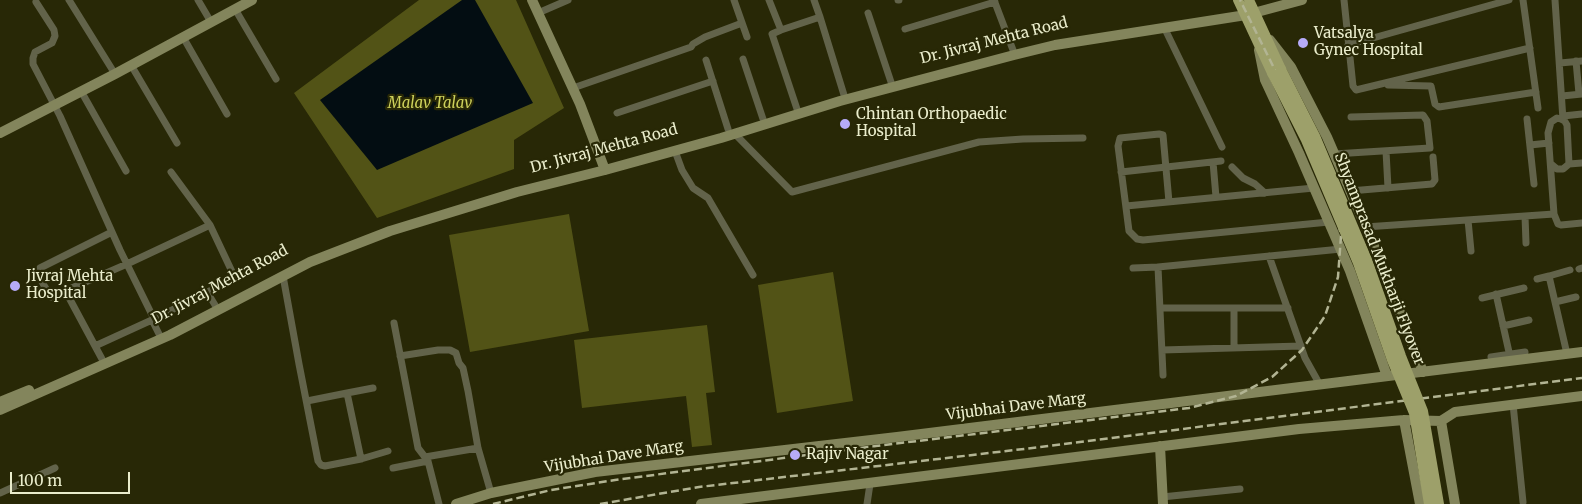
<!DOCTYPE html>
<style>
body{margin:0}
#map{position:relative;width:1582px;height:504px;overflow:hidden;background:#282806;font-family:Merriweather,serif}
canvas{display:block}
.scale{position:absolute;left:10px;top:472px;width:120px;height:22px;box-sizing:border-box;border:2px solid #eaedcc;border-top:0;padding-left:6px;font-size:15px;line-height:18px;white-space:nowrap;color:#eaedcc;-webkit-text-stroke:4px #282806;paint-order:stroke}
</style>
<div id="map">
<canvas width="1582" height="504"></canvas>
<div class="scale">100 m</div>
</div>
<script>
const c = document.querySelector('canvas').getContext('2d');
c.lineJoin = 'round';
function fillPath(path, color) { c.fillStyle = color; c.fill(path, 'evenodd'); }
const shape = rows => new Path2D(rows.map(r => 'M' + r).join(''));
function stroke(path, color, width, dash) { c.strokeStyle = color; c.lineWidth = width; c.lineCap = dash ? 'butt' : 'round'; c.setLineDash(dash || []); c.stroke(path); }
function write(font, color, halo, rows, align = 'center') {
  c.font = font + ' Merriweather,serif'; c.lineWidth = 4.5; c.setLineDash([]); c.textBaseline = 'middle'; c.strokeStyle = halo; c.fillStyle = color; for (const [text, x, y, turn = 0] of rows) {
    c.save(); c.translate(x, y); c.rotate((+turn || 0) * Math.PI / 180); c.textAlign = isNaN(turn) ? turn : align; if (halo) c.strokeText(text, 0, 0); c.fillText(text, 0, 0); c.restore();
  }
}
const green = shape([
 [419,0,516,0,564,108,514,140,514,169,377,218,294,93],
 [569,214,589,331,470,352,449,235],
 [833,272,853,401,777,413,758,285],
 [707,325,715,392,706,393,712,445,692,447,686,396,582,408,574,340]
]);
const water = shape([
 [462,0,475,0,533,103,377,170,320,100]
]);
const street = shape([
 [69,0,115,74],
 [198,0,211,22],
 [734,0,747,37],
 [769,0,781,30,820,17,844,95],
 [814,0,820,17],
 [898,0,899,0],
 [994,0,1013,50],
 [1344,0,1353,86,1356,90,1530,48],
 [1523,0,1538,108],
 [1555,0,1563,120],
 [36,2,54,30,55,36,52,43,35,52,33,58,33,64,60,116,120,250,154,319,235,278,210,225,171,172],
 [235,9,276,79],
 [538,13,568,0],
 [868,13,891,82],
 [1164,27,1222,147],
 [905,29,995,2],
 [781,30,772,34,797,109],
 [183,37,227,114],
 [1348,45,1509,0],
 [743,59,763,119],
 [706,60,728,129],
 [1576,61,1579,94],
 [1560,63,1582,61],
 [131,65,177,143],
 [1388,85,1431,86,1435,104,1439,107,1536,92],
 [573,88,691,47,693,44,705,37,742,23],
 [81,91,126,171],
 [1562,96,1582,94],
 [617,113,713,81],
 [1563,116,1582,114],
 [1527,119,1534,184],
 [735,134,792,192,979,142,1023,139,1083,138],
 [1530,145,1549,143],
 [675,151,682,170,693,188,708,198,753,275],
 [1386,151,1388,188],
 [1334,154,1430,148,1427,121,1423,115,1351,117],
 [1213,162,1216,197],
 [1551,164,1557,169,1563,169,1569,164,1582,163],
 [1232,167,1243,178,1255,184,1265,193],
 [1121,172,1221,161],
 [1350,191,1432,184,1435,180,1433,157],
 [1169,202,1163,135,1159,134,1120,138,1118,146,1129,231,1137,239,1143,240,1329,222],
 [1126,206,1314,188],
 [1554,214,1558,224,1561,225,1582,223],
 [1525,216,1526,243],
 [1468,220,1471,251],
 [1365,227,1554,214,1548,133,1551,122,1557,118,1564,120,1567,125,1569,164],
 [112,232,40,268,39,277,51,297,127,264,210,225],
 [1269,256,1305,358,1320,385],
 [1133,268,1158,267],
 [1579,269,1582,268],
 [283,276,299,364,318,461,321,465,325,466,361,459,347,393,307,401],
 [1537,279,1549,276],
 [66,292,95,346,154,319],
 [207,292,215,305],
 [1496,294,1511,361],
 [1482,298,1524,288],
 [1555,302,1576,297],
 [1160,308,1288,308],
 [152,320,159,334],
 [394,323,418,448,428,461,439,504],
 [1503,326,1529,320],
 [95,346,102,359],
 [1234,348,1234,308],
 [1162,350,1301,346],
 [1567,354,1549,276,1570,270],
 [400,356,438,350,450,350,456,353,459,363,463,368,468,391,478,448,491,493],
 [1491,357,1525,352],
 [1163,375,1158,267,1341,249],
 [347,393,373,388],
 [1513,404,1523,502],
 [425,457,478,448],
 [361,459,388,451],
 [393,468,428,461],
 [0,493,55,468],
 [1162,497,1240,489],
 [867,504,870,484]
]);
const secondary = shape([
 [532,0,580,104,605,170],
 [1270,40,1291,67,1327,137,1377,253,1423,372],
 [1259,50,1265,80,1299,153,1350,271,1387,376],
 [0,133,115,74,252,0],
 [0,402,29,390],
 [0,410,170,335,310,262,390,231,517,192,605,170,721,138,840,101,1014,55,1055,45,1246,15,1302,0],
 [1404,420,1420,504],
 [1441,421,1455,504],
 [1160,446,1163,504],
 [456,504,491,493,595,472,897,437,1582,352],
 [701,504,1299,429,1404,420,1441,421,1455,412,1582,396]
]);
const primary = shape([
 [1238,0,1272,73],
 [1249,0,1281,69]
]);
const rail = shape([
 [493,504,551,490,615,480,876,446,1189,408,1236,396,1272,377,1302,350,1325,316,1338,277,1341,236,1333,195,1314,148,1240,0],
 [600,504,699,487,1049,446,1582,378]
]);
const primaryBridge = shape([
 [1281,69,1315,136,1367,260,1401,356,1423,411,1439,504],
 [1272,73,1306,140,1358,263,1392,360,1414,413,1429,504]
]);
const markers = [
 [1303,43,6,"#b6abf8"],
 [845,124,6,"#b6abf8"],
 [15,286,6,"#b6abf8"],
 [795,455,6,"#b6abf8"]
];
const poiNames = [
 ["Vatsalya",1314,34],
 ["Gynec Hospital",1314,51],
 ["Chintan Orthopaedic",856,115],
 ["Hospital",856,132],
 ["Jivraj Mehta",26,277],
 ["Hospital",26,294],
 ["Rajiv Nagar",806,455]
];
const streetNames = [
 ["Dr. Jivraj Mehta Road",994,41,-14],
 ["Dr. Jivraj Mehta Road",604,149,-15],
 ["Shyamprasad Mukharji Flyover",1379,259,69],
 ["Dr. Jivraj Mehta Road",220,285,-28],
 ["Vijubhai Dave Marg",1016,407,-7],
 ["Vijubhai Dave Marg",614,457,-9]
];
const parkNames = [
 ["Malav Talav",430,104]
];
fillPath(green, '#525316');
fillPath(water, '#030d12');
stroke(street, '#62634a', 7);
stroke(secondary, '#83855c', 10);
stroke(primary, '#9da06a', 10);
stroke(rail, '#b2b493', 2.5, [8, 4]);
stroke(primaryBridge, '#9da06a', 10);
for (const [x, y, r, color] of markers) { const dot = new Path2D(); dot.arc(x, y, r, 0, 2 * Math.PI); c.fillStyle = color; c.fill(dot); stroke(dot, '#282806', 2); }
write('15px', '#eaedcc', '#282806', poiNames, 'left');
write('15px', '#eaedcc', '#282806', streetNames);
write('italic 15px', '#ced15b', '#282806', parkNames);
</script>
